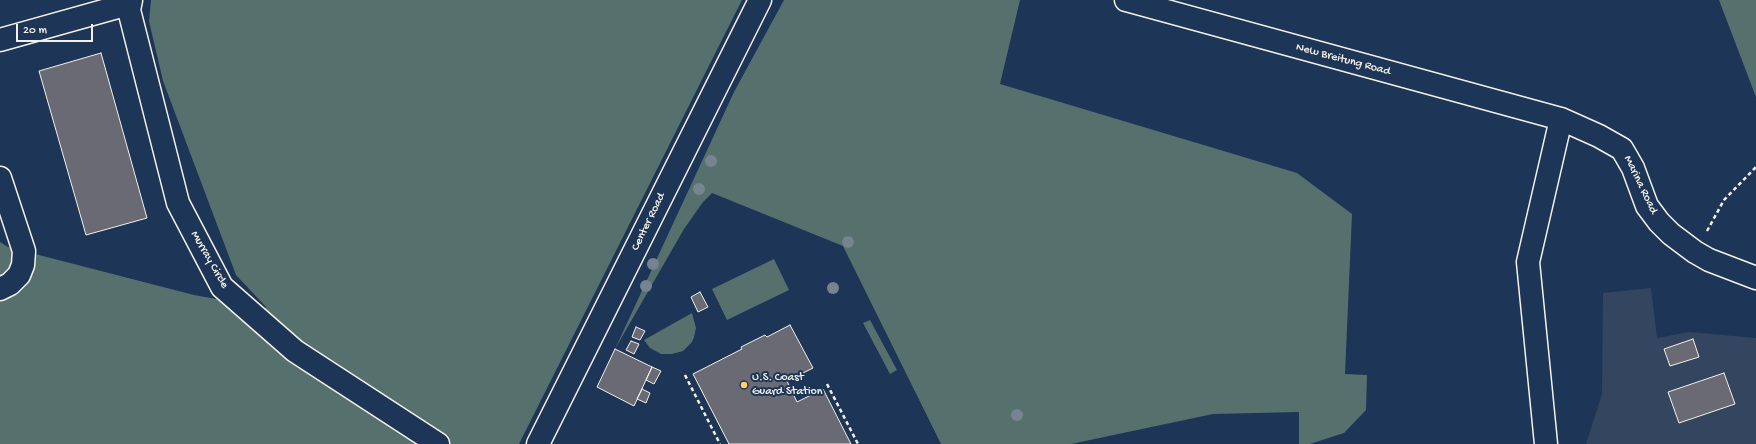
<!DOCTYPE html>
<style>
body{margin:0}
#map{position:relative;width:1756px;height:444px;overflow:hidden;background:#1d3557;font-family:"Gochi Hand",sans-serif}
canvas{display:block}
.scale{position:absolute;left:16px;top:24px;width:77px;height:18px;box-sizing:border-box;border:2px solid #f4f1e8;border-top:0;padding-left:5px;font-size:12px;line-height:14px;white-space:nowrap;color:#f4f1e8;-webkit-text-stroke:3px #1d3557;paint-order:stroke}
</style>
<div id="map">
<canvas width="1756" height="444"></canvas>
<div class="scale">20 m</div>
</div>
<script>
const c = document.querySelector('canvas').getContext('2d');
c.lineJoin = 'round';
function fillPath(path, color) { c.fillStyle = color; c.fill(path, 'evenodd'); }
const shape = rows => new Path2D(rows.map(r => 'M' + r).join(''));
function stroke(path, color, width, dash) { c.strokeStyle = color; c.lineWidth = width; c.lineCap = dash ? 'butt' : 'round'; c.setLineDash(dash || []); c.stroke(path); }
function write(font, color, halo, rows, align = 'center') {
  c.font = font + ' "Gochi Hand",sans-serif'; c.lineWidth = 4; c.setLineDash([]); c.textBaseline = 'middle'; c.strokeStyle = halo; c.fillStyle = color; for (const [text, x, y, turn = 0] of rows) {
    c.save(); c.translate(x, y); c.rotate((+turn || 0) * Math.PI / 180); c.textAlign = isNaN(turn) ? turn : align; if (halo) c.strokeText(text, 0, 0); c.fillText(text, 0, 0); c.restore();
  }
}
const built = shape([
 [1651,288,1657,338,1689,332,1756,338,1756,444,1586,444,1602,394,1603,293]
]);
const green = shape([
 [151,0,742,0,519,444,0,444,0,242,8,247,194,295,267,308,236,275,163,81,149,21],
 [784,0,1020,0,1000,84,1297,173,1352,214,1345,374,1367,375,1366,410,1344,433,1310,444,1299,444,1299,412,1213,414,1071,444,941,444,843,246,712,193,703,202,684,229,615,349,734,92],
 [1719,0,1756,0,1756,97],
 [774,259,789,290,727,320,712,289],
 [692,313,696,328,694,337,692,342,683,351,672,354,661,354,650,348,644,340],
 [870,320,897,370,890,374,863,323]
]);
const building = shape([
 [101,53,147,218,86,235,39,71,101,53],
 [700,292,708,307,698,312,691,297,700,292],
 [790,325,813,368,787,381,797,402,823,389,851,444,729,444,693,374,742,349,741,347,765,335,767,337,790,325],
 [636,327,645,331,640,340,632,337,636,327],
 [1693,339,1699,357,1670,366,1664,349,1693,339],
 [631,341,639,344,634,354,626,350,631,341],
 [615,349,652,367,634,406,597,387,615,349],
 [652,367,661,371,654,384,646,380,652,367],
 [1724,373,1735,404,1679,423,1668,392,1724,373],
 [642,389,650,393,646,403,637,399,642,389]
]);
const path = shape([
 [1707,231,1724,200,1756,167],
 [685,375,720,444],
 [827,384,858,444]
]);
const minor = shape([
 [131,0,129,10,178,203,222,287,295,351,438,444],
 [1126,0,1561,119,1599,136,1622,149,1633,168,1647,206,1659,222,1671,234,1695,252,1709,260,1756,278],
 [0,40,125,5],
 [0,178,24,251,23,265,19,275,10,284,0,289],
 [538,444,760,0],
 [1546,444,1528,262,1561,119]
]);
const trees = [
 [711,161],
 [699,189],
 [848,242],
 [653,264],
 [646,286],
 [833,288],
 [1017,415]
];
const markers = [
 [744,385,4,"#ffd166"]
];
const streetNames = [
 ["New Breitung Road",1343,60,15],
 ["Marina Road",1640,185,64],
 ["Center Road",649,222,-64],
 ["Murray Circle",209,260,60]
];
const poiNames = [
 ["U.S. Coast",752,378],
 ["Guard Station",752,392]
];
fillPath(built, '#34455f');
fillPath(green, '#56706d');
fillPath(building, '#696a73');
stroke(building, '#f4f1e8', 1);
stroke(minor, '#f4f1e8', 25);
stroke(path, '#f4f1e8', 2.5, [4, 3]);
stroke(minor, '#1d3557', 22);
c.fillStyle = '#75848f';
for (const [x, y] of trees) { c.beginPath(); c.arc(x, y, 6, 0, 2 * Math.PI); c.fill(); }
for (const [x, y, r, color] of markers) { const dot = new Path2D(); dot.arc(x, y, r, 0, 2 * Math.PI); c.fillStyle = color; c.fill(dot); stroke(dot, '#1d3557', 1.5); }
write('12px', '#f4f1e8', '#1d3557', streetNames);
write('12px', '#f4f1e8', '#1d3557', poiNames, 'left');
</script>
